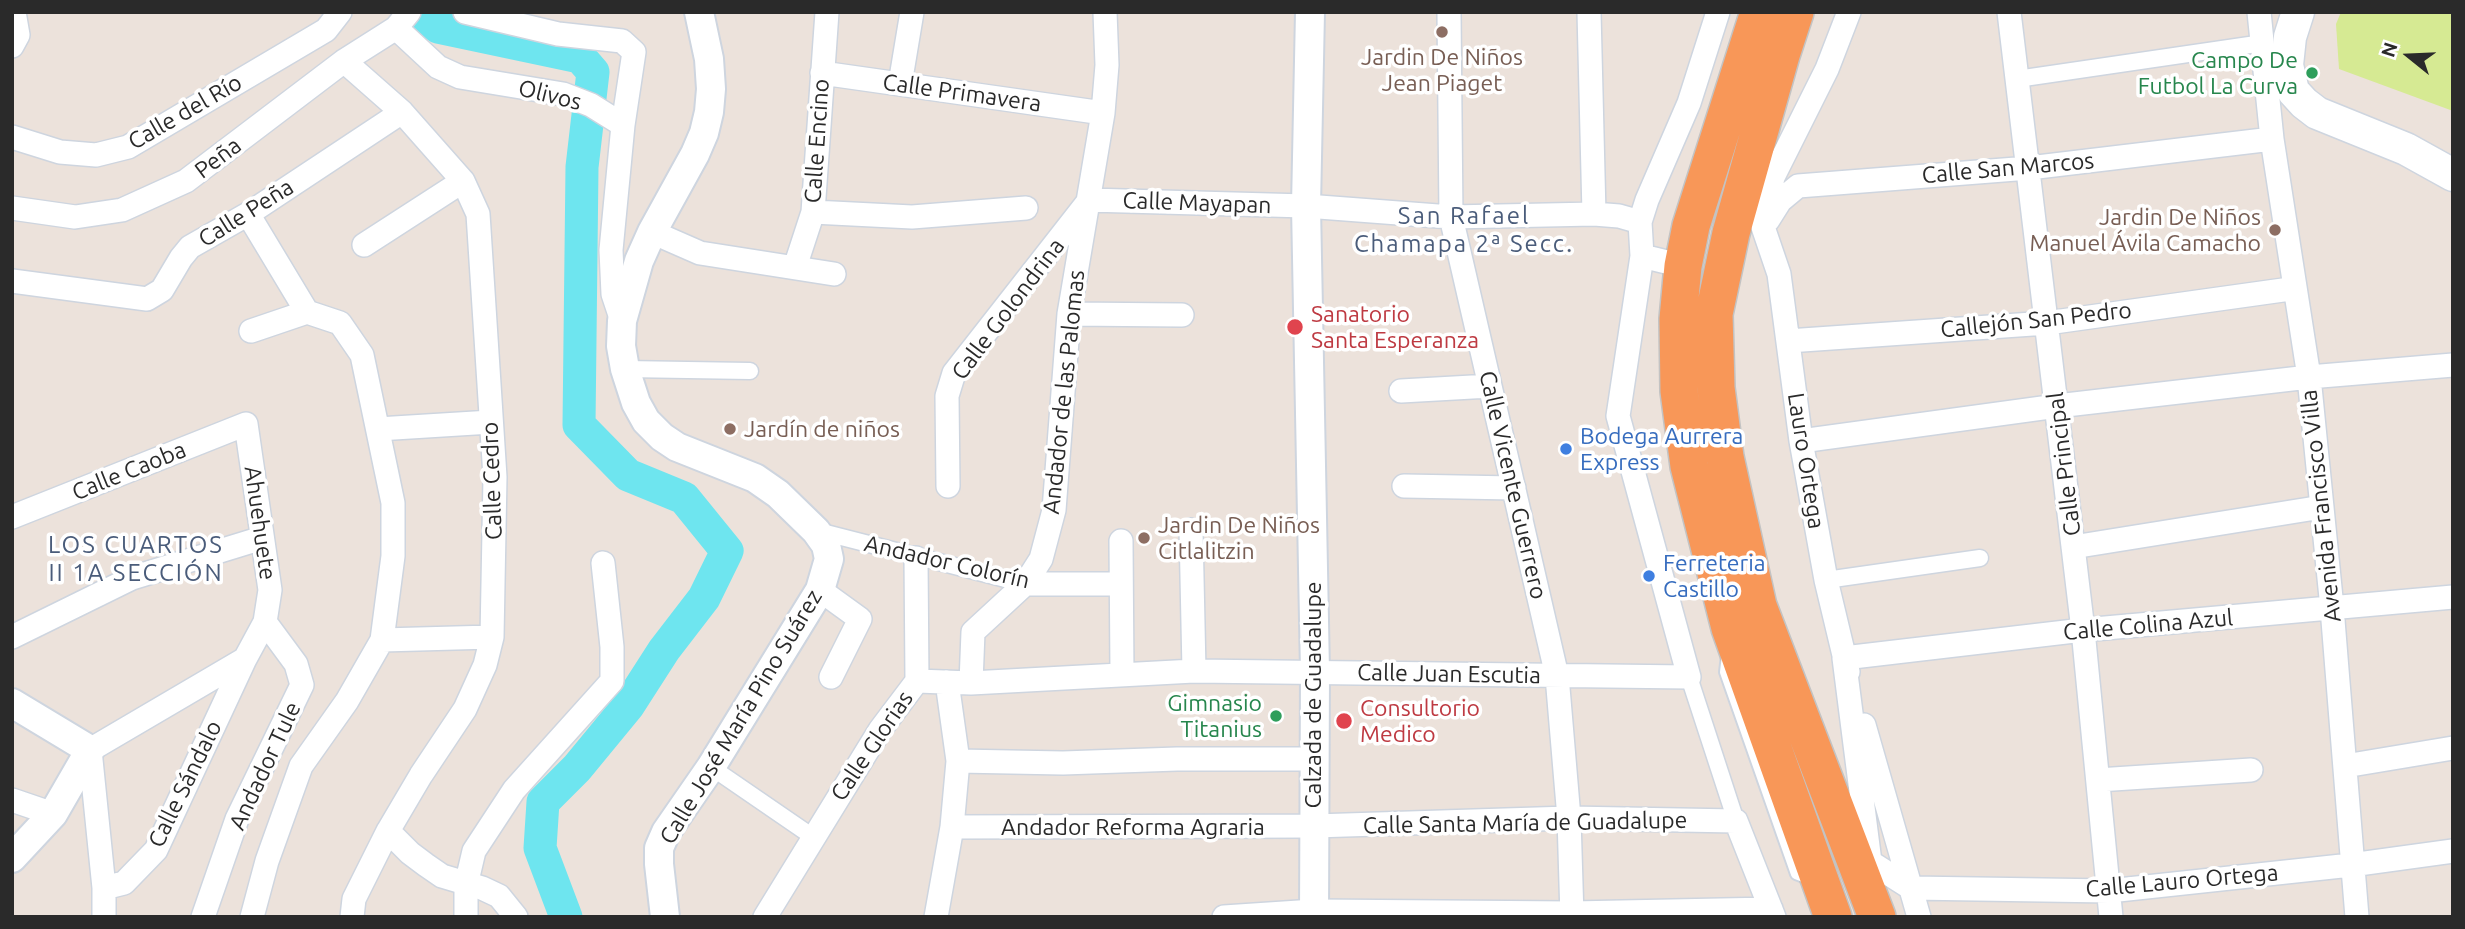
<!DOCTYPE html>
<meta charset="utf-8">
<style>
body{margin:0}
#map{position:relative;width:2465px;height:929px;overflow:hidden;background:#ece2db;font-family:Ubuntu,sans-serif}
canvas{display:block}
.frame{position:absolute;inset:0;border:14px solid #2a2a2a;pointer-events:none}
.north{position:absolute;left:2374px;top:21px;width:70px;height:70px;-webkit-text-stroke:5px #fff;paint-order:stroke;rotate:288deg;font-size:19px;font-weight:700;line-height:28px;text-align:center;color:#2a2a2a}
.north::after{content:'';display:block;margin:auto;width:24px;height:32px;background:#2a2a2a;clip-path:polygon(50% 0,100% 100%,50% 72%,0 100%)}
</style>
<div id="map">
<canvas width="2465" height="929"></canvas>
<div class="frame"></div>
<div class="north">N</div>
</div>
<script>
const c = document.querySelector('canvas').getContext('2d');
c.lineJoin = 'round';
function fillPath(path, color) { c.fillStyle = color; c.fill(path, 'evenodd'); }
const shape = rows => new Path2D(rows.map(r => 'M' + r).join(''));
function stroke(path, color, width, dash) { c.strokeStyle = color; c.lineWidth = width; c.lineCap = dash ? 'butt' : 'round'; c.setLineDash(dash || []); c.stroke(path); }
function write(font, color, halo, rows, align = 'center') {
  c.font = font + ' Ubuntu,sans-serif'; c.lineWidth = 7; c.setLineDash([]); c.textBaseline = 'middle'; c.strokeStyle = halo; c.fillStyle = color; for (const [text, x, y, turn = 0] of rows) {
    c.save(); c.translate(x, y); c.rotate((+turn || 0) * Math.PI / 180); c.textAlign = isNaN(turn) ? turn : align; if (halo) c.strokeText(text, 0, 0); c.fillText(text, 0, 0); c.restore();
  }
}
const pitch = shape([
 [2341,12,2453,12,2453,111,2339,69,2336,24]
]);
const river = shape([
 [424,16,438,27,580,57,593,72,582,167,579,425,628,475,684,498,727,551,704,598,664,650,628,706,577,768,543,802,540,848,566,917]
]);
const service = shape([
 [1727,655,1725,672,1796,874,1811,880]
]);
const pedestrian = shape([
 [2017,79,2263,43],
 [625,369,750,371],
 [818,531,1025,584],
 [1826,580,1980,558],
 [1689,677,1736,821],
 [711,767,813,837]
]);
const minor = shape([
 [465,12,558,34,622,41,634,52,623,125,611,250,613,294,622,321],
 [1449,12,1451,217,1557,676,1569,818,1572,917],
 [1589,12,1594,214],
 [2009,12,2083,630,2111,917],
 [2259,12,2272,139,2309,377,2332,608,2357,917],
 [396,28,438,67,460,77,563,94,591,105,623,125],
 [12,46,18,35,14,12],
 [344,61,402,112,463,181,478,214,495,477,492,637,485,665,465,709,421,775,388,831,354,899,352,917],
 [822,73,1103,113],
 [900,84,912,12],
 [12,137,60,152,96,155,128,147,326,30,340,12],
 [1089,200,1306,206,1451,217,1594,214,1619,216,1640,222,1642,256,1683,266],
 [12,208,75,217,122,210,186,181,344,61,396,28,409,12],
 [813,212,912,217,1026,208],
 [248,214,307,312],
 [1768,220,1780,201,1798,186,2029,168,2272,139],
 [1640,222,1647,200,1689,103,1718,12],
 [652,232,700,253,834,274],
 [364,245,463,181],
 [795,267,813,212,827,12],
 [12,281,147,299,162,290,181,258,190,247,248,214,402,112],
 [1069,314,1182,315],
 [251,331,307,312,340,323,362,355,393,503,393,556,382,640,347,701,301,766,267,861,252,917],
 [1788,341,2047,323,2283,290],
 [1401,391,1490,386],
 [378,429,491,422],
 [1801,441,2057,406,2309,377,2453,365],
 [948,486,947,396,954,373,1087,203],
 [1404,486,1514,488],
 [12,517,246,424,270,590,265,622,245,659,156,850,124,883,104,888],
 [1191,530,1194,671],
 [1121,541,1122,675],
 [2073,547,2322,507],
 [1025,584,1121,584],
 [820,590,860,619,831,677],
 [2453,597,2083,630,1844,658,1870,862,1911,888,2109,891,2351,865,2453,851],
 [12,637,132,578,262,538],
 [382,640,492,637],
 [1848,672,1826,580,1801,441,1779,274,1763,227,1773,177,1827,69,1849,12],
 [917,681,971,683,1194,671,1689,677,1618,416,1642,256],
 [971,683,973,632,1025,584,1041,559,1054,510,1069,314,1103,113,1107,65,1105,12],
 [1864,725,1919,917],
 [958,761,1063,763,1177,759,1315,759],
 [2345,766,2453,748],
 [2098,780,2251,770],
 [12,800,53,814],
 [952,827,1314,826,1569,818,1736,821,1774,917],
 [388,831,410,853,426,865,442,876,482,888,499,896,516,917],
 [104,917,104,888,90,750,245,659],
 [203,917,237,819,302,685,296,664,265,622],
 [466,917,466,885,474,851,514,790,612,681,612,647,603,563],
 [765,917,880,730,917,681,916,558],
 [936,917,952,827,958,761,947,682],
 [1224,917,1314,911,1572,913,1771,909]
]);
const tertiary = shape([
 [1310,12,1306,206,1315,672,1314,917],
 [12,703,90,750,53,814,12,858],
 [665,917,659,864,659,848,666,832,711,767,820,590,829,559,826,545,816,531,778,494,755,478,677,447,662,437,646,421,636,403,625,369,621,346,622,321,639,261,652,232,695,154,704,133,709,112,711,89,709,59,699,12]
]);
const secondary = shape([
 [2298,12,2290,37,2287,65,2293,91,2304,103,2317,113,2406,149,2453,175]
]);
const trunk = shape([
 [1759,12,1691,226,1683,266,1678,319,1679,391,1689,466,1730,628,1833,917],
 [1795,12,1781,55,1731,233,1714,314,1716,388,1725,457,1758,606,1877,917]
]);
const markers = [
 [1442,32,7,"#8d6e63"],
 [2312,73,7,"#2e9e5b"],
 [2275,230,7,"#8d6e63"],
 [1295,327,9,"#e0444e"],
 [730,429,7,"#8d6e63"],
 [1566,449,7,"#3f7fe0"],
 [1144,538,7,"#8d6e63"],
 [1649,576,7,"#3f7fe0"],
 [1276,716,7,"#2e9e5b"],
 [1344,721,9,"#e0444e"]
];
const educationNames = [
 ["Jardin De Niños",1442,57,"center"],
 ["Jean Piaget",1442,83,"center"],
 ["Jardin De Niños",2261,217,"right"],
 ["Manuel Ávila Camacho",2261,243,"right"],
 ["Jardín de niños",744,429],
 ["Jardin De Niños",1158,525],
 ["Citlalitzin",1158,551]
];
const leisureNames = [
 ["Campo De",2298,60],
 ["Futbol La Curva",2298,86],
 ["Gimnasio",1262,703],
 ["Titanius",1262,729]
];
const streetNames = [
 ["Calle Primavera",962,93,8],
 ["Olivos",550,95,14],
 ["Calle del Río",185,112,-30],
 ["Calle Encino",817,141,-86],
 ["Peña",218,158,-37],
 ["Calle San Marcos",2008,168,-5],
 ["Calle Mayapan",1197,203,2],
 ["Calle Peña",246,213,-32],
 ["Calle Golondrina",1008,309,-53],
 ["Callejón San Pedro",2036,320,-6],
 ["Andador de las Palomas",1064,392,-84],
 ["Lauro Ortega",1806,461,81],
 ["Calle Principal",2064,464,-97],
 ["Calle Caoba",129,471,-22],
 ["Calle Cedro",492,481,-92],
 ["Calle Vicente Guerrero",1513,485,77],
 ["Avenida Francisco Villa",2321,506,-96],
 ["Ahuehuete",260,523,82],
 ["Andador Colorín",947,562,13],
 ["Calle Colina Azul",2148,625,-5],
 ["Calle Juan Escutia",1449,674,1],
 ["Calzada de Guadalupe",1313,695,-90],
 ["Calle José María Pino Suárez",741,717,-59],
 ["Calle Glorias",872,746,-56],
 ["Andador Tule",265,766,-65],
 ["Calle Sándalo",185,784,-64],
 ["Calle Santa María de Guadalupe",1525,823,-1],
 ["Andador Reforma Agraria",1133,827],
 ["Calle Lauro Ortega",2182,881,-5]
];
const healthNames = [
 ["Sanatorio",1311,314],
 ["Santa Esperanza",1311,340],
 ["Consultorio",1360,708],
 ["Medico",1360,734]
];
const shopNames = [
 ["Bodega Aurrera",1580,436],
 ["Express",1580,462],
 ["Ferreteria",1663,563],
 ["Castillo",1663,589]
];
const neighbourhoodNames = [
 ["San Rafael",1464,216],
 ["Chamapa 2ª Secc.",1464,244],
 ["LOS CUARTOS",136,545],
 ["II 1A SECCIÓN",136,573]
];
fillPath(pitch, '#d6ea93');
stroke(river, '#6ee5ef', 33);
stroke(service, '#ced5df', 14);
stroke(pedestrian, '#ced5df', 19);
stroke(minor, '#ced5df', 26);
stroke(tertiary, '#ced5df', 32);
stroke(secondary, '#ced5df', 35);
stroke(trunk, '#c3c3c3', 40);
stroke(service, '#fff', 10);
stroke(pedestrian, '#fff', 16);
stroke(minor, '#fff', 23);
stroke(tertiary, '#fff', 28);
stroke(secondary, '#fff', 32);
stroke(trunk, '#f89758', 37);
for (const [x, y, r, color] of markers) { const dot = new Path2D(); dot.arc(x, y, r, 0, 2 * Math.PI); c.fillStyle = color; c.fill(dot); stroke(dot, '#fff', 2.5); }
write('23px', '#785e54', '#fff', educationNames, 'left');
write('23px', '#27864d', '#fff', leisureNames, 'right');
write('23px', '#2a2a2a', '#fff', streetNames);
write('23px', '#be3a42', '#fff', healthNames, 'left');
write('23px', '#366cbe', '#fff', shopNames, 'left');
c.letterSpacing = '2px';
write('24px', '#4a5c7a', '#fff', neighbourhoodNames);
c.letterSpacing = '0px';
</script>
